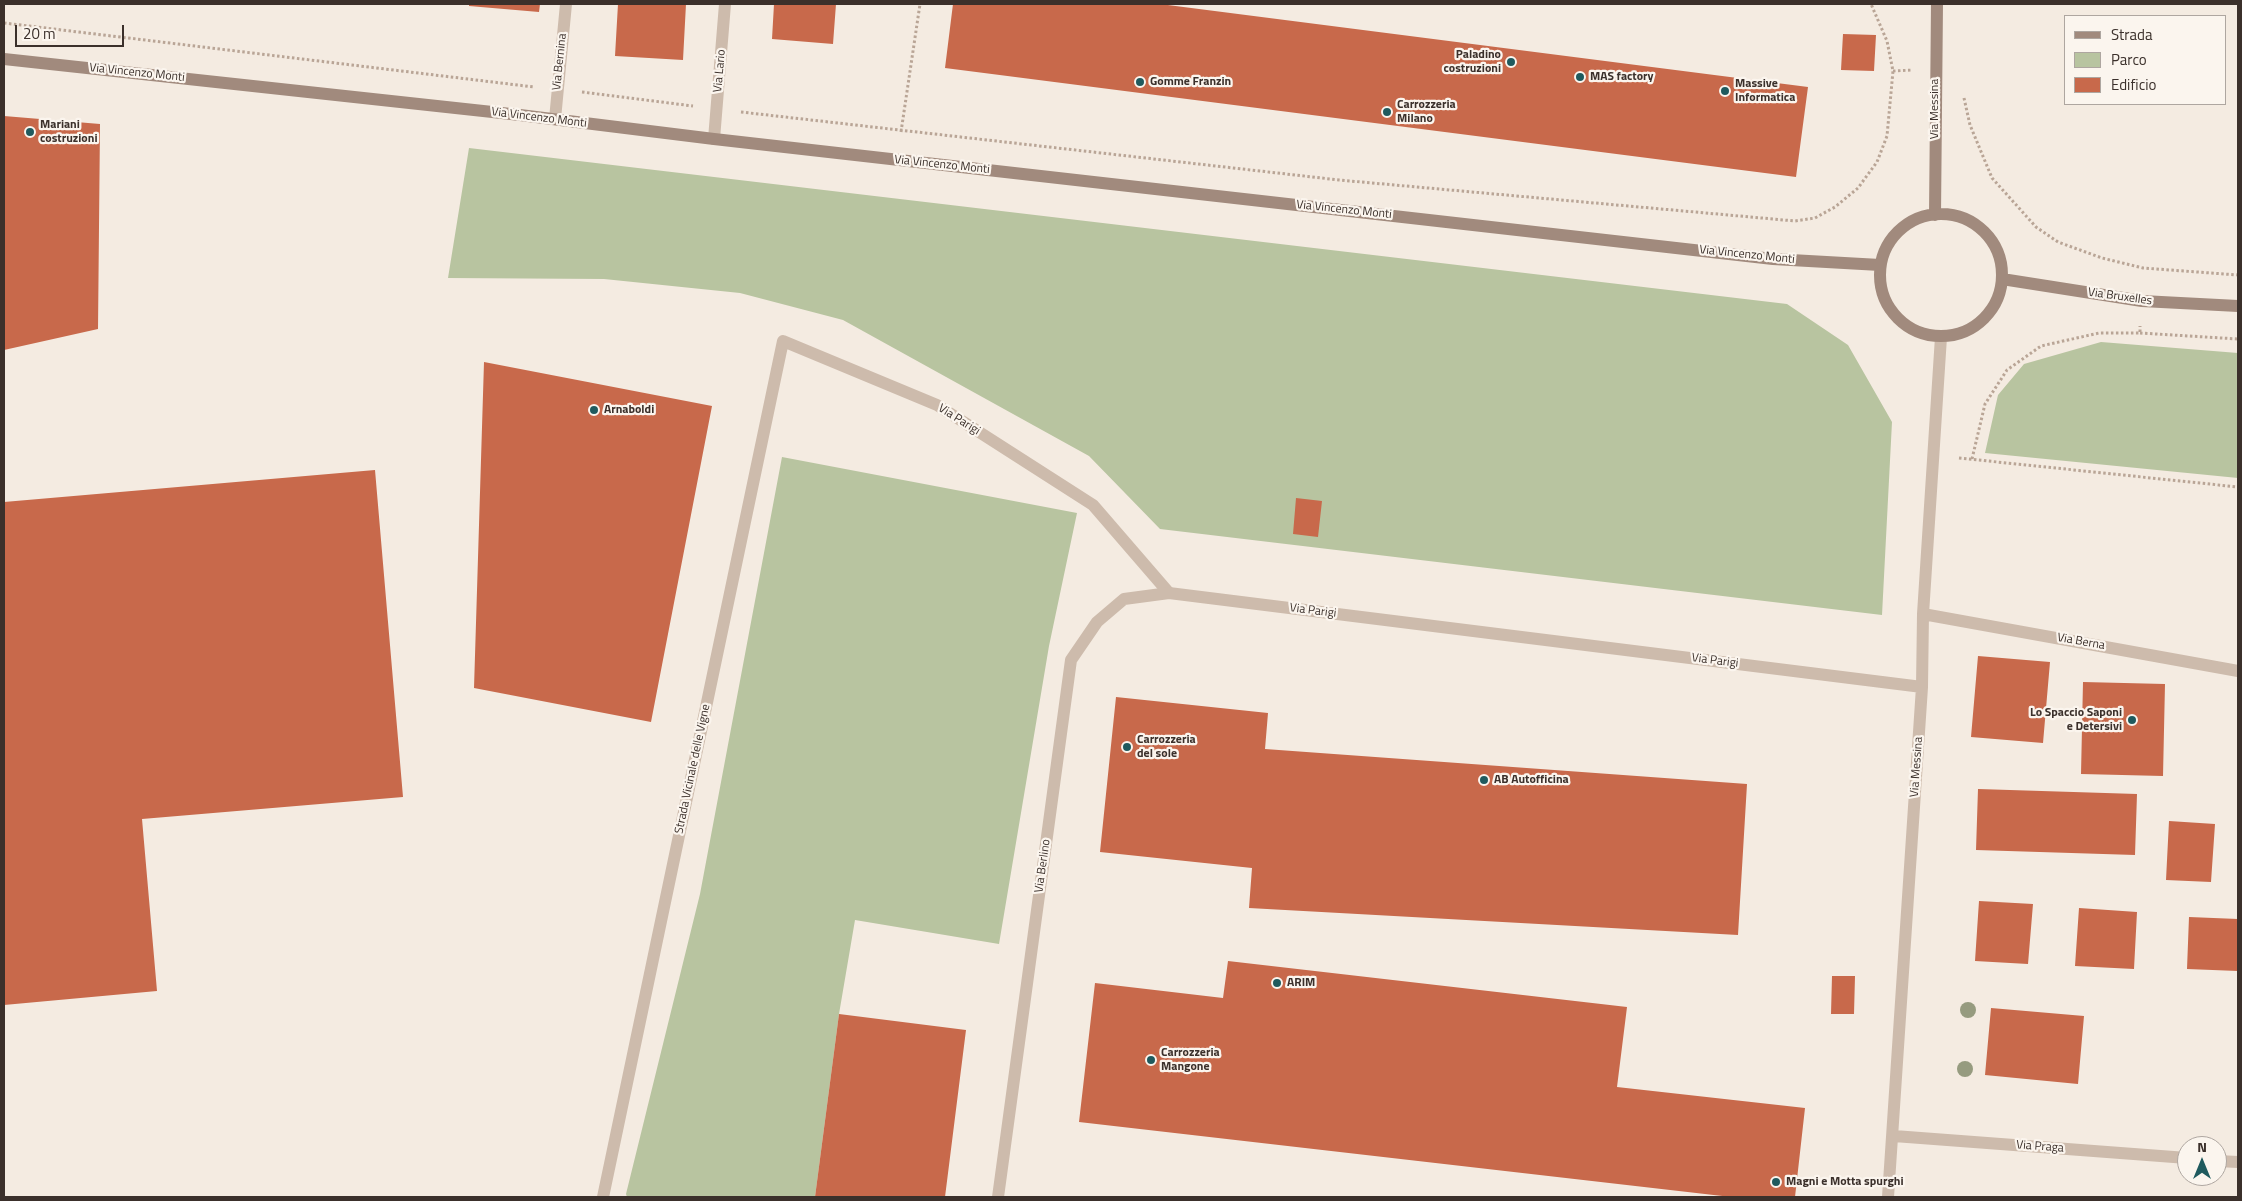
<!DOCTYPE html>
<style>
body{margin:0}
#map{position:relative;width:2242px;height:1201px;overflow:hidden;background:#f4ebe1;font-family:"Titillium Web",sans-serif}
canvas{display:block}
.frame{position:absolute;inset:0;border:5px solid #3b302b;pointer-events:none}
.legend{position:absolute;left:2064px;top:15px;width:162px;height:90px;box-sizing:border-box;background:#fbf5ee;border:1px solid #aea6a0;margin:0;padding:6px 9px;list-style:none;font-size:15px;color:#3b302b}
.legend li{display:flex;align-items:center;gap:10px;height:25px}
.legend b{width:25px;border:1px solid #aea6a0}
.north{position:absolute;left:2177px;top:1136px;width:50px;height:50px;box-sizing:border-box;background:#fbf5ee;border:1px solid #aea6a0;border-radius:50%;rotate:0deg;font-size:14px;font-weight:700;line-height:20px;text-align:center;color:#3b302b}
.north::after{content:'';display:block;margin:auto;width:18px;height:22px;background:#1f5a5e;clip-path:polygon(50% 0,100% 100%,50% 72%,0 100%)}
.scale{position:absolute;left:15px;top:25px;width:109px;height:22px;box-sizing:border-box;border:2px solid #3b302b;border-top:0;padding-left:6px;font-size:15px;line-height:18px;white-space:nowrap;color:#3b302b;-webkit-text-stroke:4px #fbf5ee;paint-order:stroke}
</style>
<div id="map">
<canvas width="2242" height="1201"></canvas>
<div class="frame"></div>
<ul class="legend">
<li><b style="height:6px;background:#a18a7d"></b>Strada</li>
<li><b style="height:14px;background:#b8c4a0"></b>Parco</li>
<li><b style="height:14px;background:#c8694b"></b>Edificio</li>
</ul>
<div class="north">N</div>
<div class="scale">20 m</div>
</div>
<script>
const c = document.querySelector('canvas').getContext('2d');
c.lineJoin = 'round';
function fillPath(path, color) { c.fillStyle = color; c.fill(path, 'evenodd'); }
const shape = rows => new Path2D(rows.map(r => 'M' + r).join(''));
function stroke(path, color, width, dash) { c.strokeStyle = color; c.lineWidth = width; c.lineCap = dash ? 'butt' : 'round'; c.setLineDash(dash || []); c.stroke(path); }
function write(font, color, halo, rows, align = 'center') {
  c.font = font + ' "Titillium Web",sans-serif'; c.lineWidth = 4.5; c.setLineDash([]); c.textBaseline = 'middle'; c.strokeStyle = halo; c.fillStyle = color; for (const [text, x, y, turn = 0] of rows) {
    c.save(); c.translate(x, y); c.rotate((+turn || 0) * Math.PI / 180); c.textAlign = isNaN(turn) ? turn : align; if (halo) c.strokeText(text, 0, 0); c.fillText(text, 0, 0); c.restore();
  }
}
const green = shape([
 [469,148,1787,304,1848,345,1892,422,1882,615,1160,529,1089,456,843,320,740,293,604,279,448,278],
 [2101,342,2238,353,2238,478,1985,453,1998,395,2024,364],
 [782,457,1077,513,1049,646,999,944,855,920,839,1014,815,1197,627,1197,626,1194,700,894]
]);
const building = shape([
 [469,4,540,4,539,12,469,6],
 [618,4,686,4,683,60,615,56],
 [774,4,836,4,833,44,772,39],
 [953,4,1160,4,1808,87,1796,177,945,68],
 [1843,34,1876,35,1874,71,1841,70],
 [4,116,100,124,98,329,4,350],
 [484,362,712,406,651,722,474,688],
 [375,470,403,797,142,819,157,991,4,1005,4,502],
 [1296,498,1322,501,1318,537,1293,534],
 [1978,656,2050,662,2043,743,1971,737],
 [2083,682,2165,684,2163,776,2081,774],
 [1116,697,1268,713,1265,749,1747,784,1738,935,1249,908,1252,868,1100,852],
 [1978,789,2137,794,2135,855,1976,850],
 [2169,821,2215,824,2211,882,2166,880],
 [1979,901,2033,904,2028,964,1975,961],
 [2079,908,2137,912,2134,969,2075,966],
 [2189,917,2238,919,2238,971,2187,969],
 [1228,961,1627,1007,1617,1087,1805,1108,1795,1197,1731,1197,1079,1122,1095,983,1223,998],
 [1832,976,1855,976,1854,1014,1831,1014],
 [1991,1008,2084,1016,2078,1084,1985,1075],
 [839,1014,966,1030,945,1197,815,1197]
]);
const path = shape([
 [4,23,534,87],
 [1893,71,1913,70],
 [582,92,693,106],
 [1964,98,1970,125,1992,178,2036,227,2058,242,2102,258,2143,268,2238,275],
 [741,112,1339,180,1795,221,1815,218,1835,207,1858,188,1877,162,1887,136,1893,71,1887,41,1871,4],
 [901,132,920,4],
 [2140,333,2238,339],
 [1959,458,2238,487],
 [1972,459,1985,404,2007,370,2041,346,2099,333,2140,333,2140,326]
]);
const lane = shape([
 [603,1197,783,341,937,405,1093,505,1169,593]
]);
const street = shape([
 [555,119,566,4],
 [714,139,725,4],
 [1923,614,2238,671],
 [1894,1136,2187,1158],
 [2217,1161,2238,1162],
 [998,1197,1071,660,1097,622,1124,599,1169,593,1922,687],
 [1888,1197,1922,687,1923,614,1941,337]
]);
const secondary = shape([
 [4,59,520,115,714,139,1773,259,1880,265],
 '1880 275a61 61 0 1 1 122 0a61 61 0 1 1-122 0Z',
 [1935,215,1937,4],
 [2002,279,2142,301,2238,306]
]);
const trees = [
 [1968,1010],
 [1965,1069]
];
const markers = [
 [1511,62,5,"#1f5a5e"],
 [1580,77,5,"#1f5a5e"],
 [1140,82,5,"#1f5a5e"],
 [1725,91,5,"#1f5a5e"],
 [1387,112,5,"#1f5a5e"],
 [30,132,5,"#1f5a5e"],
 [594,410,5,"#1f5a5e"],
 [2132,720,5,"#1f5a5e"],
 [1127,747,5,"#1f5a5e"],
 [1484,780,5,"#1f5a5e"],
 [1277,983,5,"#1f5a5e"],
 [1151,1060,5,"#1f5a5e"],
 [1776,1182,5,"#1f5a5e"]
];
const poiNames = [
 ["Paladino",1501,55,"right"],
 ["costruzioni",1501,69,"right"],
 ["MAS factory",1590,77],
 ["Gomme Franzin",1150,82],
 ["Massive",1735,84],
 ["Informatica",1735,98],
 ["Carrozzeria",1397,105],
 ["Milano",1397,119],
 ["Mariani",40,125],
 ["costruzioni",40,139],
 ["Arnaboldi",604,410],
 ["Lo Spaccio Saponi",2122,713,"right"],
 ["e Detersivi",2122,727,"right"],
 ["Carrozzeria",1137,740],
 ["del sole",1137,754],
 ["AB Autofficina",1494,780],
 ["ARIM",1287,983],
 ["Carrozzeria",1161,1053],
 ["Mangone",1161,1067],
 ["Magni e Motta spurghi",1786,1182]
];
const streetNames = [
 ["Via Bernina",560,62,-84],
 ["Via Lario",720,71,-85],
 ["Via Vincenzo Monti",137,73,6],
 ["Via Messina",1935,109,-90],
 ["Via Vincenzo Monti",539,118,7],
 ["Via Vincenzo Monti",942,165,6],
 ["Via Vincenzo Monti",1344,210,6],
 ["Via Vincenzo Monti",1747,255,6],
 ["Via Bruxelles",2120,297,8],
 ["Via Parigi",959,420,32],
 ["Via Parigi",1313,611,7],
 ["Via Berna",2081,642,10],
 ["Via Parigi",1715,661,7],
 ["Via Messina",1917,767,-86],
 ["Strada Vicinale delle Vigne",693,769,-78],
 ["Via Berlino",1043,866,-82],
 ["Via Praga",2040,1147,4]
];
fillPath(green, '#b8c4a0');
fillPath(building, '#c8694b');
stroke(path, '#b9a596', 3, [2.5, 2.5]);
stroke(lane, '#cdbbac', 12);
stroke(street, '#cdbbac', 12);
stroke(secondary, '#a18a7d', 12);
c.fillStyle = '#969b7f';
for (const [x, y] of trees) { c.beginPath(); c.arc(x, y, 8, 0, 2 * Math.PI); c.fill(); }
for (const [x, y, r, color] of markers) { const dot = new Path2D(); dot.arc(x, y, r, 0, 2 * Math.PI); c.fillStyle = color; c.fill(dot); stroke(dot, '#fbf5ee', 2); }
write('bold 12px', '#3b302b', '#fbf5ee', poiNames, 'left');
write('12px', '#3b302b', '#fbf5ee', streetNames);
</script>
